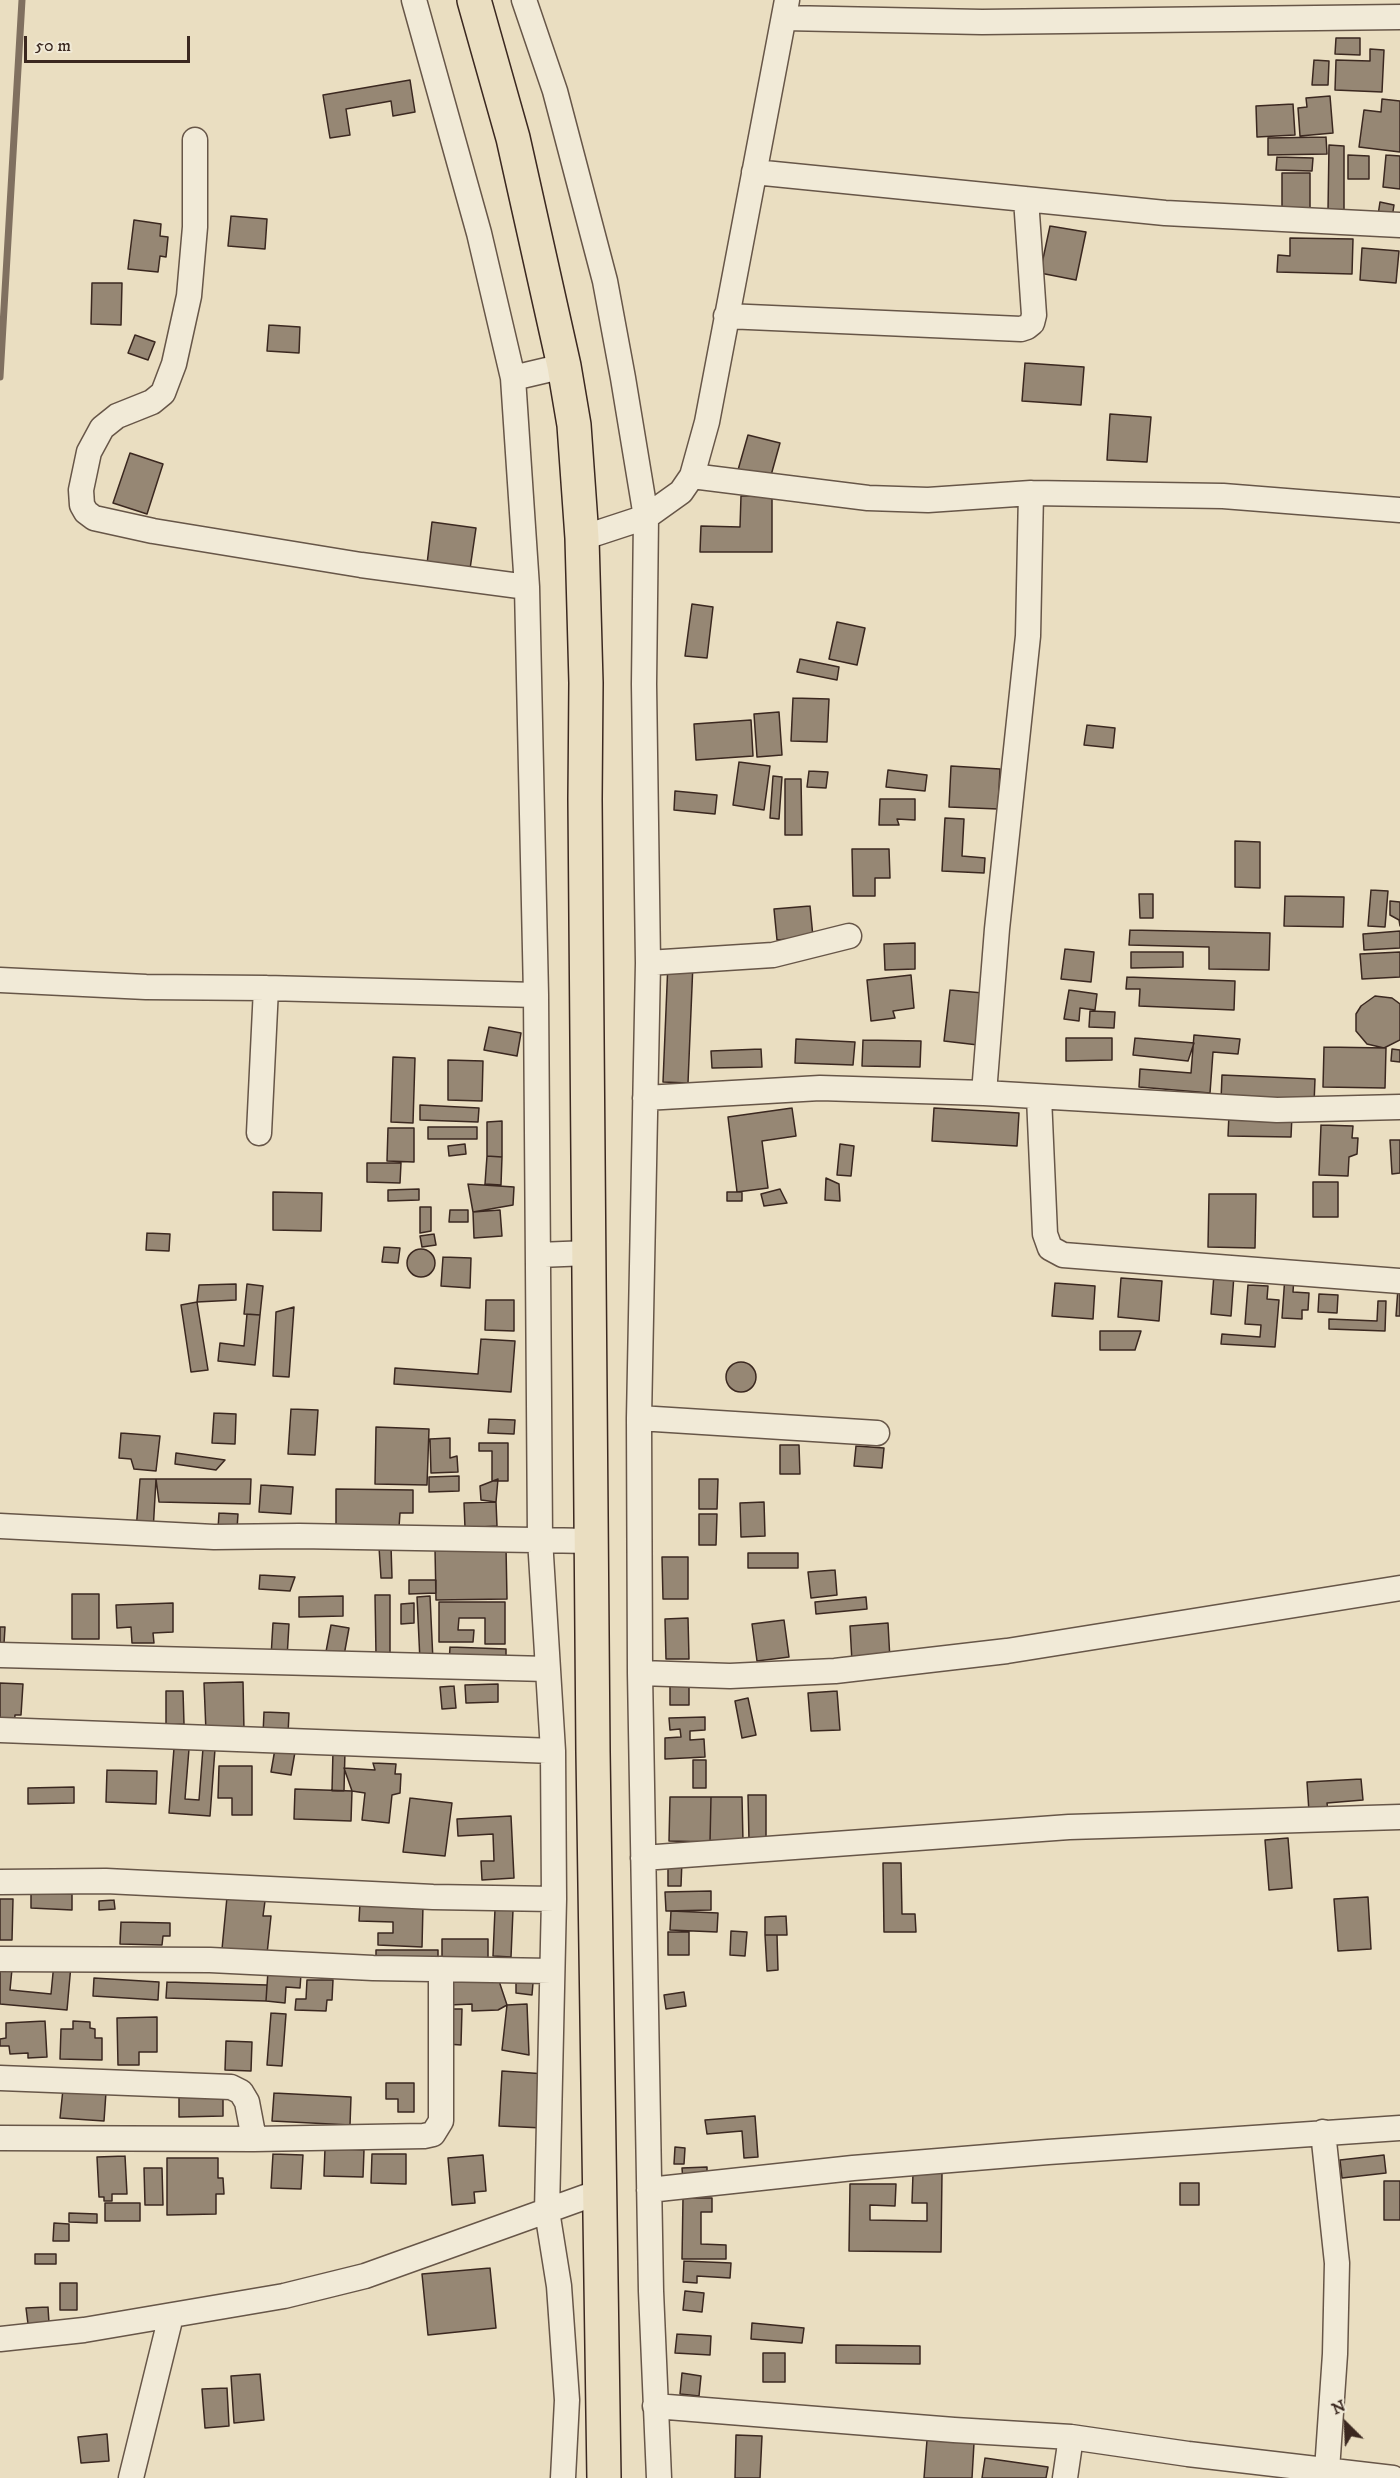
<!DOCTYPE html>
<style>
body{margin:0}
#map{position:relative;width:1400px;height:2478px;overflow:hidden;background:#eadec1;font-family:"IM FELL DW Pica",serif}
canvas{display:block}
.north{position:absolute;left:1316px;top:2394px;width:60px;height:60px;-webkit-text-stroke:4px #f1ead7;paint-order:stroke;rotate:336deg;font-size:16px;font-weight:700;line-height:24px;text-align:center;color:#3b2820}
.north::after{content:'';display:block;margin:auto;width:21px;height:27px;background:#3b2820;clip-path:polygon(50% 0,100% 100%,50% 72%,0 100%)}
.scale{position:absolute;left:24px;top:36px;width:166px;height:27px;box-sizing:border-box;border:3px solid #3b2820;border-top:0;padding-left:8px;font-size:18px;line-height:21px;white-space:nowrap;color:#3b2820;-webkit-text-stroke:4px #f1ead7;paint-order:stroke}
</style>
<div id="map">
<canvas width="1400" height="2478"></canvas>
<div class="north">N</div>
<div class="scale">50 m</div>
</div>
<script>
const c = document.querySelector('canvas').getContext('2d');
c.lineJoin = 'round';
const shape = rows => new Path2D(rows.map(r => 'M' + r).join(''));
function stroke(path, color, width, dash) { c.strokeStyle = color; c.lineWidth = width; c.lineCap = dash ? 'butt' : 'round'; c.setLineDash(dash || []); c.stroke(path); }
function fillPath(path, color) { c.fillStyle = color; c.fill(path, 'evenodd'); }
const stream = shape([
 [0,377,22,0]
]);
const building = shape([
 [1336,38,1360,38,1360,55,1335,54,1336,38],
 [1370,49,1384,50,1382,92,1335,90,1336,60,1370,61,1370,49],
 [1314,60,1329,61,1328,85,1312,85,1314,60],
 [410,80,415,112,393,116,391,101,346,109,350,135,330,138,323,95,410,80],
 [1330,96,1333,133,1300,136,1298,108,1307,107,1306,98,1330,96],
 [1382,99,1400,101,1400,152,1359,147,1364,110,1381,112,1382,99],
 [1293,104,1295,135,1257,137,1256,106,1293,104],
 [1326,137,1327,154,1268,155,1268,138,1326,137],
 [1329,145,1344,146,1344,211,1328,211,1329,145],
 [1348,155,1369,156,1369,179,1348,179,1348,155],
 [1386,155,1400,156,1400,189,1383,187,1386,155],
 [1277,157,1313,158,1312,171,1276,170,1277,157],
 [1282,173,1310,173,1310,210,1282,210,1282,173],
 [1380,202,1394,205,1392,218,1378,215,1380,202],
 [231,216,267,219,265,249,228,246,231,216],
 [134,220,161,224,160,236,168,237,166,257,160,256,158,272,128,269,134,220],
 [1050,226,1086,232,1076,280,1040,273,1050,226],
 [1290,238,1353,239,1352,274,1277,272,1278,255,1290,256,1290,238],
 [1362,248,1399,251,1396,283,1360,280,1362,248],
 [92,283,122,283,121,325,91,324,92,283],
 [269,325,300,327,299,353,267,351,269,325],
 [135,335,155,342,148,360,128,353,135,335],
 [1025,363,1084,367,1081,405,1022,401,1025,363],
 [1110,414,1151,417,1147,462,1107,460,1110,414],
 [748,435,780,443,770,479,738,470,748,435],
 [130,453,163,464,147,514,113,503,130,453],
 [741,496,772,496,772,552,700,552,701,526,740,527,741,496],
 [432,522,476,528,470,569,427,564,432,522],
 [692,604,713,607,707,658,685,656,692,604],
 [837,622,865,628,857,665,829,659,837,622],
 [800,659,839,667,837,680,797,672,800,659],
 [793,698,829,699,827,742,791,741,793,698],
 [779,712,782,755,757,757,754,714,779,712],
 [751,720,753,756,696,760,694,724,751,720],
 [1087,725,1115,728,1113,748,1084,745,1087,725],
 [739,762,770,766,764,810,733,805,739,762],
 [951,766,1000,769,998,809,949,807,951,766],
 [888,770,927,775,925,791,886,787,888,770],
 [809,771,828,772,826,788,807,787,809,771],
 [773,776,782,777,779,819,770,818,773,776],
 [785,779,801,779,802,835,785,835,785,779],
 [675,791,717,795,715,814,674,810,675,791],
 [880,799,915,799,915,820,897,819,899,825,879,825,880,799],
 [945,818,964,819,962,856,985,858,984,873,942,871,945,818],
 [1235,841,1260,842,1260,888,1235,887,1235,841],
 [852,849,889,849,890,878,875,878,875,896,853,896,852,849],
 [1371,890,1388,891,1385,927,1368,926,1371,890],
 [1139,894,1153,894,1153,918,1140,918,1139,894],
 [1285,896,1344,897,1343,927,1284,926,1285,896],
 [1390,901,1400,902,1400,926,1399,920,1390,915,1390,901],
 [810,906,813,937,777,940,774,909,810,906],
 [1130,930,1270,933,1269,970,1209,969,1209,947,1129,945,1130,930],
 [1400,931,1400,948,1364,950,1363,934,1400,931],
 [915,943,915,969,885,970,884,944,915,943],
 [1065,949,1094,952,1091,982,1061,979,1065,949],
 [1131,952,1183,952,1183,967,1131,968,1131,952],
 [1400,952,1400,977,1362,979,1360,954,1400,952],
 [668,962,693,963,688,1083,663,1082,668,962],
 [911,975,914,1008,893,1011,895,1018,871,1021,867,980,911,975],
 [1127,977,1235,981,1234,1010,1139,1006,1140,989,1126,989,1127,977],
 [950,990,983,993,978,1045,944,1041,950,990],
 [1069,990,1097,994,1095,1010,1080,1008,1079,1021,1064,1019,1069,990],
 [1375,996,1392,998,1400,1004,1400,1040,1384,1048,1367,1044,1356,1031,1356,1014,1361,1006,1375,996],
 [1090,1011,1115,1012,1114,1028,1089,1027,1090,1011],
 [489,1027,521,1033,517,1056,484,1050,489,1027],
 [1194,1035,1240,1039,1238,1054,1213,1052,1210,1093,1139,1087,1140,1069,1191,1073,1194,1035],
 [1066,1038,1112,1038,1112,1060,1066,1061,1066,1038],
 [1135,1038,1194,1043,1188,1061,1133,1055,1135,1038],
 [796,1039,855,1042,853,1065,795,1063,796,1039],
 [863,1040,921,1041,920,1067,862,1066,863,1040],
 [1324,1047,1386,1048,1385,1088,1323,1087,1324,1047],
 [761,1049,762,1067,712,1068,711,1051,761,1049],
 [1392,1049,1400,1050,1400,1062,1391,1061,1392,1049],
 [393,1057,415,1058,413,1123,391,1122,393,1057],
 [448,1060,483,1061,482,1101,448,1100,448,1060],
 [1222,1075,1315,1079,1314,1104,1221,1100,1222,1075],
 [420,1105,479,1108,478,1122,420,1120,420,1105],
 [792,1108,796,1136,762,1141,768,1188,737,1192,728,1117,792,1108],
 [934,1108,1019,1113,1017,1146,932,1141,934,1108],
 [1229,1114,1292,1115,1291,1137,1228,1136,1229,1114],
 [502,1121,502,1157,487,1156,487,1122,502,1121],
 [1321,1125,1353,1126,1352,1138,1358,1138,1357,1154,1349,1157,1348,1176,1319,1175,1321,1125],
 [428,1127,477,1127,477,1139,428,1139,428,1127],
 [388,1128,414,1128,414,1162,387,1161,388,1128],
 [1390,1140,1400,1140,1400,1173,1392,1174,1390,1140],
 [465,1144,466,1154,449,1156,448,1146,465,1144],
 [840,1144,854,1146,851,1176,837,1175,840,1144],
 [487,1156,502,1157,501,1185,485,1184,487,1156],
 [367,1163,401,1163,400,1183,367,1182,367,1163],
 [826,1178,839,1184,840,1201,825,1200,826,1178],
 [1313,1182,1338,1182,1338,1217,1313,1217,1313,1182],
 [468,1184,514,1187,513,1205,473,1212,468,1184],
 [419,1189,419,1200,388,1201,388,1190,419,1189],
 [780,1189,787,1203,764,1206,761,1194,780,1189],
 [273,1192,322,1193,321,1231,273,1230,273,1192],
 [727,1192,742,1192,742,1201,727,1201,727,1192],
 [1209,1194,1256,1194,1255,1248,1208,1247,1209,1194],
 [420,1207,431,1207,431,1231,420,1233,420,1207],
 [450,1210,468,1210,468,1222,449,1222,450,1210],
 [500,1210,502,1236,474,1238,473,1212,500,1210],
 [147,1233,170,1234,169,1251,146,1250,147,1233],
 [434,1234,436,1245,422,1247,420,1236,434,1234],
 [384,1247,400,1248,398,1263,382,1262,384,1247],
 '407 1263a14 14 0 1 1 28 0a14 14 0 1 1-28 0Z',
 [443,1257,471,1258,470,1288,441,1286,443,1257],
 [1214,1274,1234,1275,1231,1316,1211,1314,1214,1274],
 [1285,1276,1294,1277,1293,1292,1309,1293,1308,1310,1302,1310,1302,1319,1282,1318,1285,1276],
 [1121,1278,1162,1281,1159,1321,1118,1317,1121,1278],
 [1055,1283,1095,1286,1093,1319,1052,1316,1055,1283],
 [236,1284,236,1300,197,1302,199,1285,236,1284],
 [247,1284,263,1286,260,1315,244,1314,247,1284],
 [1248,1285,1268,1286,1267,1299,1279,1300,1275,1347,1221,1344,1222,1334,1260,1337,1261,1325,1245,1324,1248,1285],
 [1398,1288,1400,1288,1400,1316,1396,1316,1398,1288],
 [1319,1294,1338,1295,1337,1313,1318,1312,1319,1294],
 [486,1300,514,1300,514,1331,485,1330,486,1300],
 [1378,1301,1386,1301,1385,1331,1329,1329,1329,1319,1377,1321,1378,1301],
 [197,1302,208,1370,191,1372,181,1305,197,1302],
 [294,1307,289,1377,273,1376,276,1312,294,1307],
 [247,1314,260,1315,255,1365,218,1361,220,1343,244,1346,247,1314],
 [1100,1331,1141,1331,1135,1350,1100,1350,1100,1331],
 [481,1339,515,1341,511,1392,394,1384,395,1368,478,1374,481,1339],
 '726 1377a15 15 0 1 1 30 0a15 15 0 1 1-30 0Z',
 [291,1409,318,1410,315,1455,288,1454,291,1409],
 [214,1413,236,1414,235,1444,212,1443,214,1413],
 [489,1419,515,1420,514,1434,488,1433,489,1419],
 [376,1427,429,1429,427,1485,375,1484,376,1427],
 [121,1433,160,1436,156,1471,134,1469,131,1459,119,1458,121,1433],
 [450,1438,450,1458,457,1456,458,1472,431,1473,430,1439,450,1438],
 [479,1443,508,1443,508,1481,492,1481,492,1451,479,1451,479,1443],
 [780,1445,799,1445,800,1474,780,1474,780,1445],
 [856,1446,884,1448,882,1468,854,1466,856,1446],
 [176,1453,225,1460,216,1470,175,1464,176,1453],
 [459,1476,459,1491,429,1492,429,1477,459,1476],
 [140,1479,156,1479,153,1532,136,1531,140,1479],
 [156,1479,251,1479,250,1504,159,1502,156,1479],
 [498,1479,496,1502,481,1500,480,1486,498,1479],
 [699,1479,718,1479,717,1509,699,1509,699,1479],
 [261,1485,293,1487,291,1514,259,1512,261,1485],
 [336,1489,413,1490,413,1513,400,1513,399,1527,336,1526,336,1489],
 [496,1502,497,1526,465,1528,464,1503,496,1502],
 [764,1502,765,1536,741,1537,740,1503,764,1502],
 [219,1513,238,1514,237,1529,218,1529,219,1513],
 [699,1514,717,1514,716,1545,699,1545,699,1514],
 [391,1546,392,1578,381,1578,379,1547,391,1546],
 [506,1547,507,1599,436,1600,435,1549,506,1547],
 [748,1553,798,1553,798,1568,748,1568,748,1553],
 [662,1557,688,1557,688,1599,663,1599,662,1557],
 [835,1570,837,1595,811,1598,808,1572,835,1570],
 [260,1575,295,1577,290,1591,259,1589,260,1575],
 [409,1580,436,1580,436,1593,409,1594,409,1580],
 [72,1594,99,1594,99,1639,72,1639,72,1594],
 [375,1595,390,1595,390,1655,376,1655,375,1595],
 [343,1596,343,1616,299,1617,299,1597,343,1596],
 [430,1596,433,1661,420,1661,417,1597,430,1596],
 [866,1597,867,1609,816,1614,815,1602,866,1597],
 [439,1602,505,1602,505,1644,485,1644,485,1618,459,1618,458,1630,474,1630,473,1642,439,1642,439,1602],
 [173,1603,173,1632,153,1633,154,1643,132,1643,131,1627,117,1628,116,1605,173,1603],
 [414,1603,414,1623,401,1624,401,1604,414,1603],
 [688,1618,689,1659,666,1659,665,1619,688,1618],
 [784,1620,789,1657,757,1661,752,1624,784,1620],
 [273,1623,289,1624,287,1658,271,1657,273,1623],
 [888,1623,890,1660,852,1662,850,1626,888,1623],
 [331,1625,349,1628,343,1661,325,1657,331,1625],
 [0,1627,5,1627,4,1644,0,1644,0,1627],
 [450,1647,506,1649,506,1665,449,1663,450,1647],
 [243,1682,244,1731,206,1732,204,1683,243,1682],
 [670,1682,689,1682,689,1705,670,1705,670,1682],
 [0,1683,23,1684,21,1715,15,1715,14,1727,0,1726,0,1683],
 [498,1684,498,1702,466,1703,465,1685,498,1684],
 [454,1686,456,1708,442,1709,440,1687,454,1686],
 [166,1691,183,1691,184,1724,166,1725,166,1691],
 [837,1691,840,1730,811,1731,808,1693,837,1691],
 [748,1698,756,1735,742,1738,735,1701,748,1698],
 [264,1712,289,1713,288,1734,263,1734,264,1712],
 [705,1717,705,1730,690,1731,690,1740,704,1739,705,1757,665,1759,665,1738,681,1737,680,1729,670,1730,669,1718,705,1717],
 [174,1748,189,1749,185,1799,199,1800,203,1748,215,1749,210,1816,169,1813,174,1748],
 [275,1749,295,1752,291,1775,271,1772,275,1749],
 [333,1750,345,1750,344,1791,332,1791,333,1750],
 [693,1760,706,1760,706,1788,693,1788,693,1760],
 [373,1763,396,1764,395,1774,401,1774,400,1793,392,1795,389,1823,362,1820,365,1793,352,1791,344,1768,375,1770,373,1763],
 [219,1766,252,1766,252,1815,232,1815,232,1798,218,1798,219,1766],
 [107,1770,157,1771,156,1804,106,1802,107,1770],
 [1361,1779,1363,1800,1327,1803,1328,1811,1309,1812,1307,1782,1361,1779],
 [74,1787,74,1803,28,1804,28,1788,74,1787],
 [295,1789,352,1791,351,1821,294,1819,295,1789],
 [748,1795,766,1795,766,1840,749,1840,748,1795],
 [670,1797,711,1797,710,1842,669,1841,670,1797],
 [711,1797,742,1797,743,1842,710,1842,711,1797],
 [410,1798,452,1803,445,1856,403,1852,410,1798],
 [511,1816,514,1878,482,1880,481,1861,494,1861,493,1834,458,1836,457,1819,511,1816],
 [1288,1838,1292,1888,1269,1890,1265,1840,1288,1838],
 [668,1860,682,1860,681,1886,668,1886,668,1860],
 [883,1863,901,1863,902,1914,915,1914,916,1932,884,1932,883,1863],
 [711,1891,711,1910,666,1911,665,1892,711,1891],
 [31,1892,72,1894,72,1910,31,1908,31,1892],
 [227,1897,265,1901,263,1916,271,1916,267,1954,222,1949,227,1897],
 [1368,1897,1371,1949,1338,1951,1334,1899,1368,1897],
 [0,1899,13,1899,12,1940,0,1940,0,1899],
 [114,1900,115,1909,99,1910,99,1901,114,1900],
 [360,1903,423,1905,422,1947,378,1945,378,1933,393,1933,393,1922,359,1921,360,1903],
 [495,1909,513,1910,511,1957,493,1956,495,1909],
 [671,1911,718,1913,717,1932,670,1930,671,1911],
 [786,1916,787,1935,765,1935,765,1917,786,1916],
 [121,1922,170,1923,170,1936,163,1936,162,1945,120,1944,121,1922],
 [731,1931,747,1932,745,1956,730,1955,731,1931],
 [668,1932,689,1932,689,1955,668,1955,668,1932],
 [765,1935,777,1935,778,1970,767,1971,765,1935],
 [442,1939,488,1939,488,1959,442,1960,442,1939],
 [376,1950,438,1950,438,1963,376,1963,376,1950],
 [54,1963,71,1965,67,2010,0,2004,0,1968,12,1969,10,1990,51,1994,54,1963],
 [268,1971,301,1974,300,1988,286,1987,285,2003,266,2001,268,1971],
 [497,1975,507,2005,498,2010,472,2011,472,2004,449,2005,448,1977,497,1975],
 [94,1978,159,1982,158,2000,93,1996,94,1978],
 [307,1980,333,1980,332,2000,327,2000,326,2011,295,2010,296,1999,306,1999,307,1980],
 [516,1981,533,1983,532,1995,516,1993,516,1981],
 [167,1982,267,1985,266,2001,166,1998,167,1982],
 [684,1992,686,2006,666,2009,664,1995,684,1992],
 [527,2004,529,2055,502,2050,507,2005,527,2004],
 [447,2009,462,2009,461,2045,447,2044,447,2009],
 [271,2013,286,2014,282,2066,267,2065,271,2013],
 [157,2017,157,2052,139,2052,139,2065,118,2065,117,2018,157,2017],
 [45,2021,47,2057,28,2058,28,2053,10,2054,9,2046,0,2046,0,2039,6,2038,6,2023,45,2021],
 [73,2021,90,2022,90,2028,95,2029,95,2038,102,2038,102,2060,60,2059,61,2029,73,2029,73,2021],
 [226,2041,252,2042,251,2071,225,2070,226,2041],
 [502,2071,546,2074,543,2128,499,2126,502,2071],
 [386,2083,414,2083,414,2112,398,2112,398,2099,386,2099,386,2083],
 [63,2089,106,2092,104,2121,60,2118,63,2089],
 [274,2093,351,2097,350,2125,272,2121,274,2093],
 [179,2094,223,2094,223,2116,179,2117,179,2094],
 [755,2116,758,2157,744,2158,742,2131,707,2134,705,2120,755,2116],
 [675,2147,685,2148,684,2164,674,2164,675,2147],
 [325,2148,364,2150,363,2177,324,2176,325,2148],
 [273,2154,303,2155,301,2189,271,2188,273,2154],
 [372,2154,406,2154,406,2184,371,2183,372,2154],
 [483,2155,486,2191,474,2192,475,2203,452,2205,448,2158,483,2155],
 [1384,2155,1386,2173,1342,2178,1340,2160,1384,2155],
 [125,2156,127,2194,112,2194,112,2201,104,2201,104,2197,99,2197,97,2157,125,2156],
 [167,2158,218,2158,218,2178,223,2178,224,2194,216,2194,216,2214,167,2215,167,2158],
 [707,2167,707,2179,683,2181,682,2168,707,2167],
 [144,2168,162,2168,163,2205,145,2205,144,2168],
 [913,2173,942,2173,941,2252,849,2251,850,2184,896,2184,895,2206,870,2205,870,2220,927,2221,927,2203,912,2203,913,2173],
 [1384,2181,1400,2181,1400,2220,1384,2220,1384,2181],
 [1180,2183,1199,2183,1199,2205,1180,2205,1180,2183],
 [683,2198,712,2198,712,2212,701,2212,701,2244,726,2245,726,2259,682,2259,683,2198],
 [105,2203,140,2203,140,2221,105,2221,105,2203],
 [69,2213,97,2214,97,2223,69,2222,69,2213],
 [54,2223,69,2224,69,2241,53,2241,54,2223],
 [35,2254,56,2254,56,2264,35,2264,35,2254],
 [684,2261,731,2263,730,2278,697,2276,697,2283,683,2282,684,2261],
 [490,2268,496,2328,428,2335,422,2274,490,2268],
 [60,2283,77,2283,77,2310,60,2310,60,2283],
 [685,2291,704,2293,702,2312,683,2310,685,2291],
 [48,2307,49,2323,28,2324,26,2308,48,2307],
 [752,2323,804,2328,802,2343,751,2339,752,2323],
 [677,2334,711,2336,710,2355,675,2353,677,2334],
 [836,2345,920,2346,920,2364,836,2363,836,2345],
 [763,2353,785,2353,785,2382,763,2382,763,2353],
 [682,2373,701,2376,699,2396,680,2394,682,2373],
 [260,2374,264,2420,234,2423,231,2376,260,2374],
 [227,2388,229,2426,205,2428,202,2389,227,2388],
 [107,2434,109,2461,81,2463,78,2437,107,2434],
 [736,2435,762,2436,760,2478,735,2478,736,2435],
 [927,2440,974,2443,972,2478,924,2478,927,2440],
 [985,2458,1048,2467,1046,2478,982,2478,985,2458]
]);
const minor = shape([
 [414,0,479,233,513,378,527,587,536,995,540,1539,553,1751,554,1899,547,2211,559,2286,567,2400,563,2478],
 [524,0,555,91,605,281,623,378,646,517,644,684,648,963,639,1418,640,1673,651,2291,659,2478],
 [784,18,982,22,1400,17],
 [195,140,195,227,189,296,174,364,163,393,152,402,117,416,102,428,89,452,81,490,82,505,86,512,94,518,153,531,361,565,527,587],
 [754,172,1165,213,1400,225],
 [726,316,1021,329,1027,327,1032,323,1034,315,1026,199],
 [513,378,564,366],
 [692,476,868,498,928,500,1031,493,1223,496,1400,510],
 [582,538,646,517,681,492,692,476,707,422,787,0],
 [648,963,773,955,849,936],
 [0,980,146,987,266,988,536,995],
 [984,1093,997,929,1028,636,1031,493],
 [1039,1097,1045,1234,1050,1248,1063,1255,1400,1281],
 [645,1098,820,1088,984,1093,1277,1110,1400,1107],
 [259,1133,266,988],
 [538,1255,589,1253],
 [639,1418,877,1433],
 [0,1526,214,1537,299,1536,592,1541],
 [0,1655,547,1669],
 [640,1673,730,1676,835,1671,1007,1651,1400,1588],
 [0,1730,553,1751],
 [643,1858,1069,1827,1400,1817],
 [0,1882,106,1881,433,1897,554,1899],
 [0,1959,210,1960,373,1968,551,1971],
 [0,2078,231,2087,241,2092,247,2102,254,2139],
 [1323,2132,1337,2263,1335,2354,1327,2470],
 [0,2138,254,2139,424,2136,433,2134,441,2121,441,1969],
 [649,2190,853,2168,1048,2152,1400,2128],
 [0,2339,84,2330,284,2296,365,2276,599,2192],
 [655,2406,954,2430,1071,2437,1188,2454,1393,2478],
 [131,2478,171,2316],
 [1065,2478,1071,2437]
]);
const highway = shape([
 [474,0,513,138,564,366,574,425,582,538,586,683,585,799,593,1752,604,2478]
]);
stroke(stream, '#807060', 7);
fillPath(building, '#968774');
stroke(building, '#3b2820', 1.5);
stroke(minor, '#675648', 27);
stroke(highway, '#3b2820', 36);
stroke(minor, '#f1ead7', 24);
stroke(highway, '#eadec1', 33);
</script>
